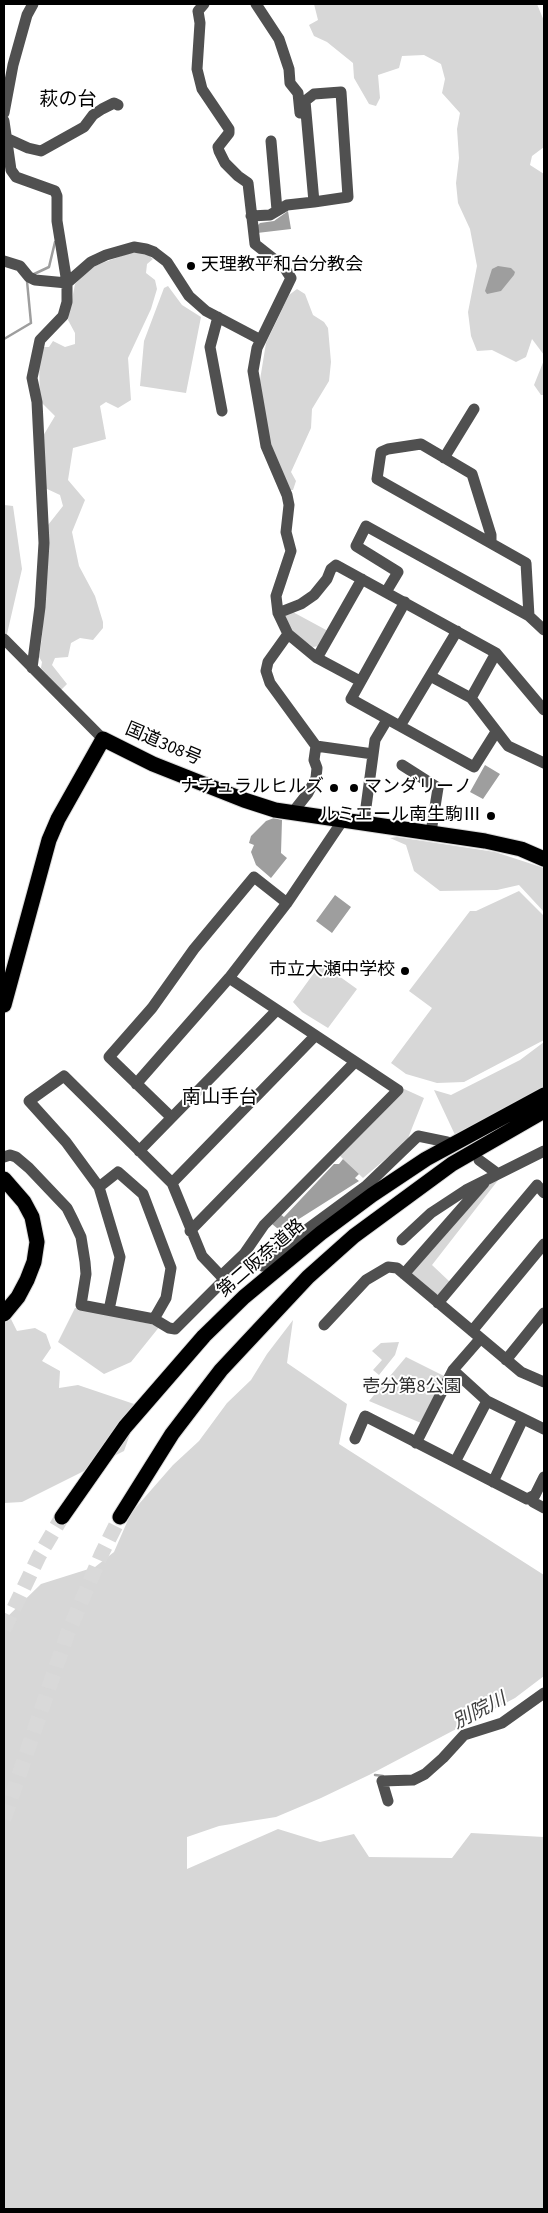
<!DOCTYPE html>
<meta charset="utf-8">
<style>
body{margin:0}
#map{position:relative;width:548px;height:2213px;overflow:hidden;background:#fff;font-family:"Source Sans 3",sans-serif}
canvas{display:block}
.frame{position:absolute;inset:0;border:5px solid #000;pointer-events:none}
</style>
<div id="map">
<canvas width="548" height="2213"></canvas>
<div class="frame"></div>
</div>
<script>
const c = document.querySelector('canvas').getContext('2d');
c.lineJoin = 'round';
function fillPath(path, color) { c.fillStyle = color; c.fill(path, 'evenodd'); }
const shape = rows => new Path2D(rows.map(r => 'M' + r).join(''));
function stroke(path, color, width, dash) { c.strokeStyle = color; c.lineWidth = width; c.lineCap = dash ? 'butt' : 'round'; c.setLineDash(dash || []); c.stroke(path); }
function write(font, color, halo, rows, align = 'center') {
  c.font = font + ' "Source Sans 3","Noto Sans JP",sans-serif'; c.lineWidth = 4; c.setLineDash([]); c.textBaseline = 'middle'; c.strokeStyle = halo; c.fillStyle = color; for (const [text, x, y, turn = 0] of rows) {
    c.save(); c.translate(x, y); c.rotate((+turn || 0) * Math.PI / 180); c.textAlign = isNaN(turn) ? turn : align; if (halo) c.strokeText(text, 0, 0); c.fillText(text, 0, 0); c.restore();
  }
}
const green = shape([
 [314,4,537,4,544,21,544,147,532,156,530,165,544,174,544,355,532,339,526,357,516,362,492,350,477,351,471,336,468,312,477,266,470,229,458,203,456,183,459,158,457,129,460,113,442,93,445,79,441,64,424,55,402,56,399,68,378,75,380,98,376,106,369,104,354,78,353,63,327,42,314,36,309,25,318,20],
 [130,253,146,253,153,259,147,264,146,273,155,280,157,289,151,309,128,358,131,400,118,408,106,402,100,406,106,439,73,448,68,480,85,500,72,532,79,566,95,596,103,622,103,628,93,640,80,638,71,643,68,657,55,658,52,665,67,684,61,690,41,668,42,662,39,657,42,637,48,525,63,506,60,495,45,488,43,436,55,416,40,401,39,363,43,347,49,347,53,341,65,347,75,344,75,333,68,320,75,284,91,267],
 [168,286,182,305,201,317,186,393,140,386,144,341,164,288],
 [297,289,305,294,313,315,324,322,328,328,331,362,329,381,312,409,311,428,291,472,296,481,293,490,289,490,272,452,259,386,266,343,289,295],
 [544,360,544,395,541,395,534,385],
 [4,505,13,506,22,569,4,647],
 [291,611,328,631,319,646,313,647,290,630,283,617],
 [397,837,495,852,544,868,544,912,519,885,497,890,440,891,414,871,406,845,390,838],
 [519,891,544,916,544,1040,464,1082,437,1083,406,1074,391,1063,432,1008,409,991,470,911,476,911],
 [319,966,325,966,357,989,328,1028,302,1012,293,1002],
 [544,1042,544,1089,492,1114,456,1137,434,1090,451,1095,520,1060],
 [402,1088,424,1098,412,1128,407,1141,363,1178,338,1154],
 [499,1179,432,1265,450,1282,440,1294,434,1295,412,1277,411,1272,491,1183],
 [75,1308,160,1326,131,1362,104,1374,58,1342],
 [11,1319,17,1331,35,1328,46,1334,51,1348,42,1361,60,1371,59,1388,78,1385,140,1406,124,1451,22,1502,4,1503,4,1322],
 [293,1320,287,1363,347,1404,339,1444,544,1575,544,1676,515,1698,369,1775,321,1798,276,1817,219,1826,187,1837,187,1869,278,1829,320,1842,354,1834,369,1857,452,1858,471,1833,544,1837,544,2209,4,2209,4,1620,41,1584,95,1567,114,1552,131,1513,173,1465,199,1441,227,1403,251,1380,267,1354],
 [399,1342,395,1355,379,1375,373,1370,382,1360,372,1351,381,1343],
 [406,1357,446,1377,421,1423,369,1401]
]);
const water = shape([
 [288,211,291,229,257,233,256,227,260,223,274,221],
 [498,266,511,268,515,272,514,275,501,291,487,294,485,291,492,269],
 [485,765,500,774,483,799,470,792],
 [274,818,282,820,281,853,287,858,271,878,256,865,251,852,254,845,249,843,251,836,266,821],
 [335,895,351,907,332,933,316,921],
 [343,1159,359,1174,355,1178,359,1181,291,1224,283,1233,272,1224,280,1214,284,1217,334,1164,339,1164]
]);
const stream = shape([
 [32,275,49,267,55,242],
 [4,339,31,323,27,281],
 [375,1775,383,1776]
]);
const highwayTunnel = shape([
 [4,1629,39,1556,62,1517],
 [4,1819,67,1635,102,1553,120,1517]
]);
const minor = shape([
 [204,4,198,11,200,23,197,69,202,89,229,129,229,133,218,147,219,151,225,163,238,176,248,183,255,244,284,267,291,278,257,348,253,371,266,446,287,495,289,505,286,532,291,551,276,596,278,613,288,634,317,658,360,681],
 [256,4,279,39,289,69,290,83,298,93,300,113],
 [4,113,13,65,27,15,33,4],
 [4,121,11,170,16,177,55,191,57,196,57,221,67,283,67,302,63,316,40,340,32,378,37,402,44,543,40,607,32,668],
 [6,138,28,148,41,151,84,127,93,115,102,109,114,103,118,105],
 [271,141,277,210],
 [251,216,270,215,287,205,314,202,348,197,341,92,314,94,305,101,314,202],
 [4,261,20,266,29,277,35,280,67,283,91,262,106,255,134,247,146,249,154,252,167,262,189,296,206,311,261,340],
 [218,317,210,347,222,411],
 [444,458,474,409],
 [491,543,491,535,472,474,421,444,388,449,381,452,377,479,526,563,529,616],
 [386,592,398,572,356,546,366,526,529,616,544,630],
 [405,602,351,699,474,767,496,732],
 [278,613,301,604,314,595,327,579,331,569,336,565,496,653,544,710],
 [288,634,268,662,266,671,270,683,316,746,314,760,317,768,316,778,308,793,293,812],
 [4,639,103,739],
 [496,653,471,698,508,746,544,763],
 [317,658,362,579],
 [430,676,471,698],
 [400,726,457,631],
 [316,746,373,754],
 [402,765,438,788,431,832],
 [364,822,375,740,387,720],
 [136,1084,229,978,287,903,343,820],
 [171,1117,109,1057,152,1008,194,949,254,877,287,903],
 [139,1151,276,1011],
 [4,1157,10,1155,16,1157,29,1168,67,1208,74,1222,81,1237,85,1262,86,1274,81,1305,154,1319,166,1298,171,1268,143,1194,118,1172,99,1187],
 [479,1160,498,1174],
 [172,1183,315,1036],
 [190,1231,355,1062],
 [402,1240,431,1213,466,1190,544,1151],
 [262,1266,298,1236,366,1186,418,1136,447,1142],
 [404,1274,484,1183],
 [438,1303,537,1185,544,1193],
 [109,1310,120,1257,99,1187,66,1142,29,1101,64,1076,172,1183,202,1256,221,1276,244,1254,264,1225,398,1090,229,978],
 [154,1319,169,1328,175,1329,224,1280,221,1276],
 [324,1325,366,1280,388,1267,397,1268,521,1372,544,1382],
 [472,1331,544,1244],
 [506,1360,544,1313],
 [453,1370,487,1401,544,1429],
 [355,1439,365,1416,527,1499,535,1495,544,1477],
 [416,1443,453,1370,480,1339],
 [455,1462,487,1401],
 [493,1482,523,1419],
 [531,1497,533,1502,544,1508],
 [388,1801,382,1781,413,1780,425,1774,443,1758,464,1735,502,1723,544,1693]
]);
const highway = shape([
 [4,1005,49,840,58,819,103,739,153,764,244,800,275,810,485,841,521,849,544,859],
 [4,1179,24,1202,32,1217,37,1242,34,1262,27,1280,18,1297,4,1314],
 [62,1517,125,1427,204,1336,244,1297,321,1233,372,1195,426,1159,544,1095],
 [120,1517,172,1434,221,1370,308,1277,354,1236,452,1164,544,1111]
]);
const markers = [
 [191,266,5,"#000"],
 [334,788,5,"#000"],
 [354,788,5,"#000"],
 [491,816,5,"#000"],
 [405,971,5,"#000"]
];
const poiNames = [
 ["天理教平和台分教会",201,266,"left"],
 ["ナチュラルヒルズ",324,788],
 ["マンダリーノ",364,788,"left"],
 ["ルミエール南生駒Ⅲ",481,816],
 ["市立大瀬中学校",395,971]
];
const streetNames = [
 ["国道308号",163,745,23],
 ["第二阪奈道路",262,1259,-41]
];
const parkNames = [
 ["壱分第8公園",412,1388]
];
const neighbourhoodNames = [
 ["萩の台",68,101],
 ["南山手台",220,1099]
];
const waterNames = [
 ["別院川",480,1712,-27]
];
fillPath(green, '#d7d7d7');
fillPath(water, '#9e9e9e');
stroke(stream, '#9e9e9e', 2.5);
stroke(highwayTunnel, '#d9d9d9', 15, [15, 8]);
stroke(highway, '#dbdbdb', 17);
stroke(minor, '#505050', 11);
stroke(highway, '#000', 15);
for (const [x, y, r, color] of markers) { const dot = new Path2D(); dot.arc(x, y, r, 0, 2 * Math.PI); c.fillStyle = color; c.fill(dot); stroke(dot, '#fff', 2); }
write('18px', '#000', '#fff', poiNames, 'right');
write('18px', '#000', '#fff', streetNames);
write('18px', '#2e2e2e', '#fff', parkNames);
write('19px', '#000', '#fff', neighbourhoodNames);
write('italic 19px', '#3f3f3f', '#fff', waterNames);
</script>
